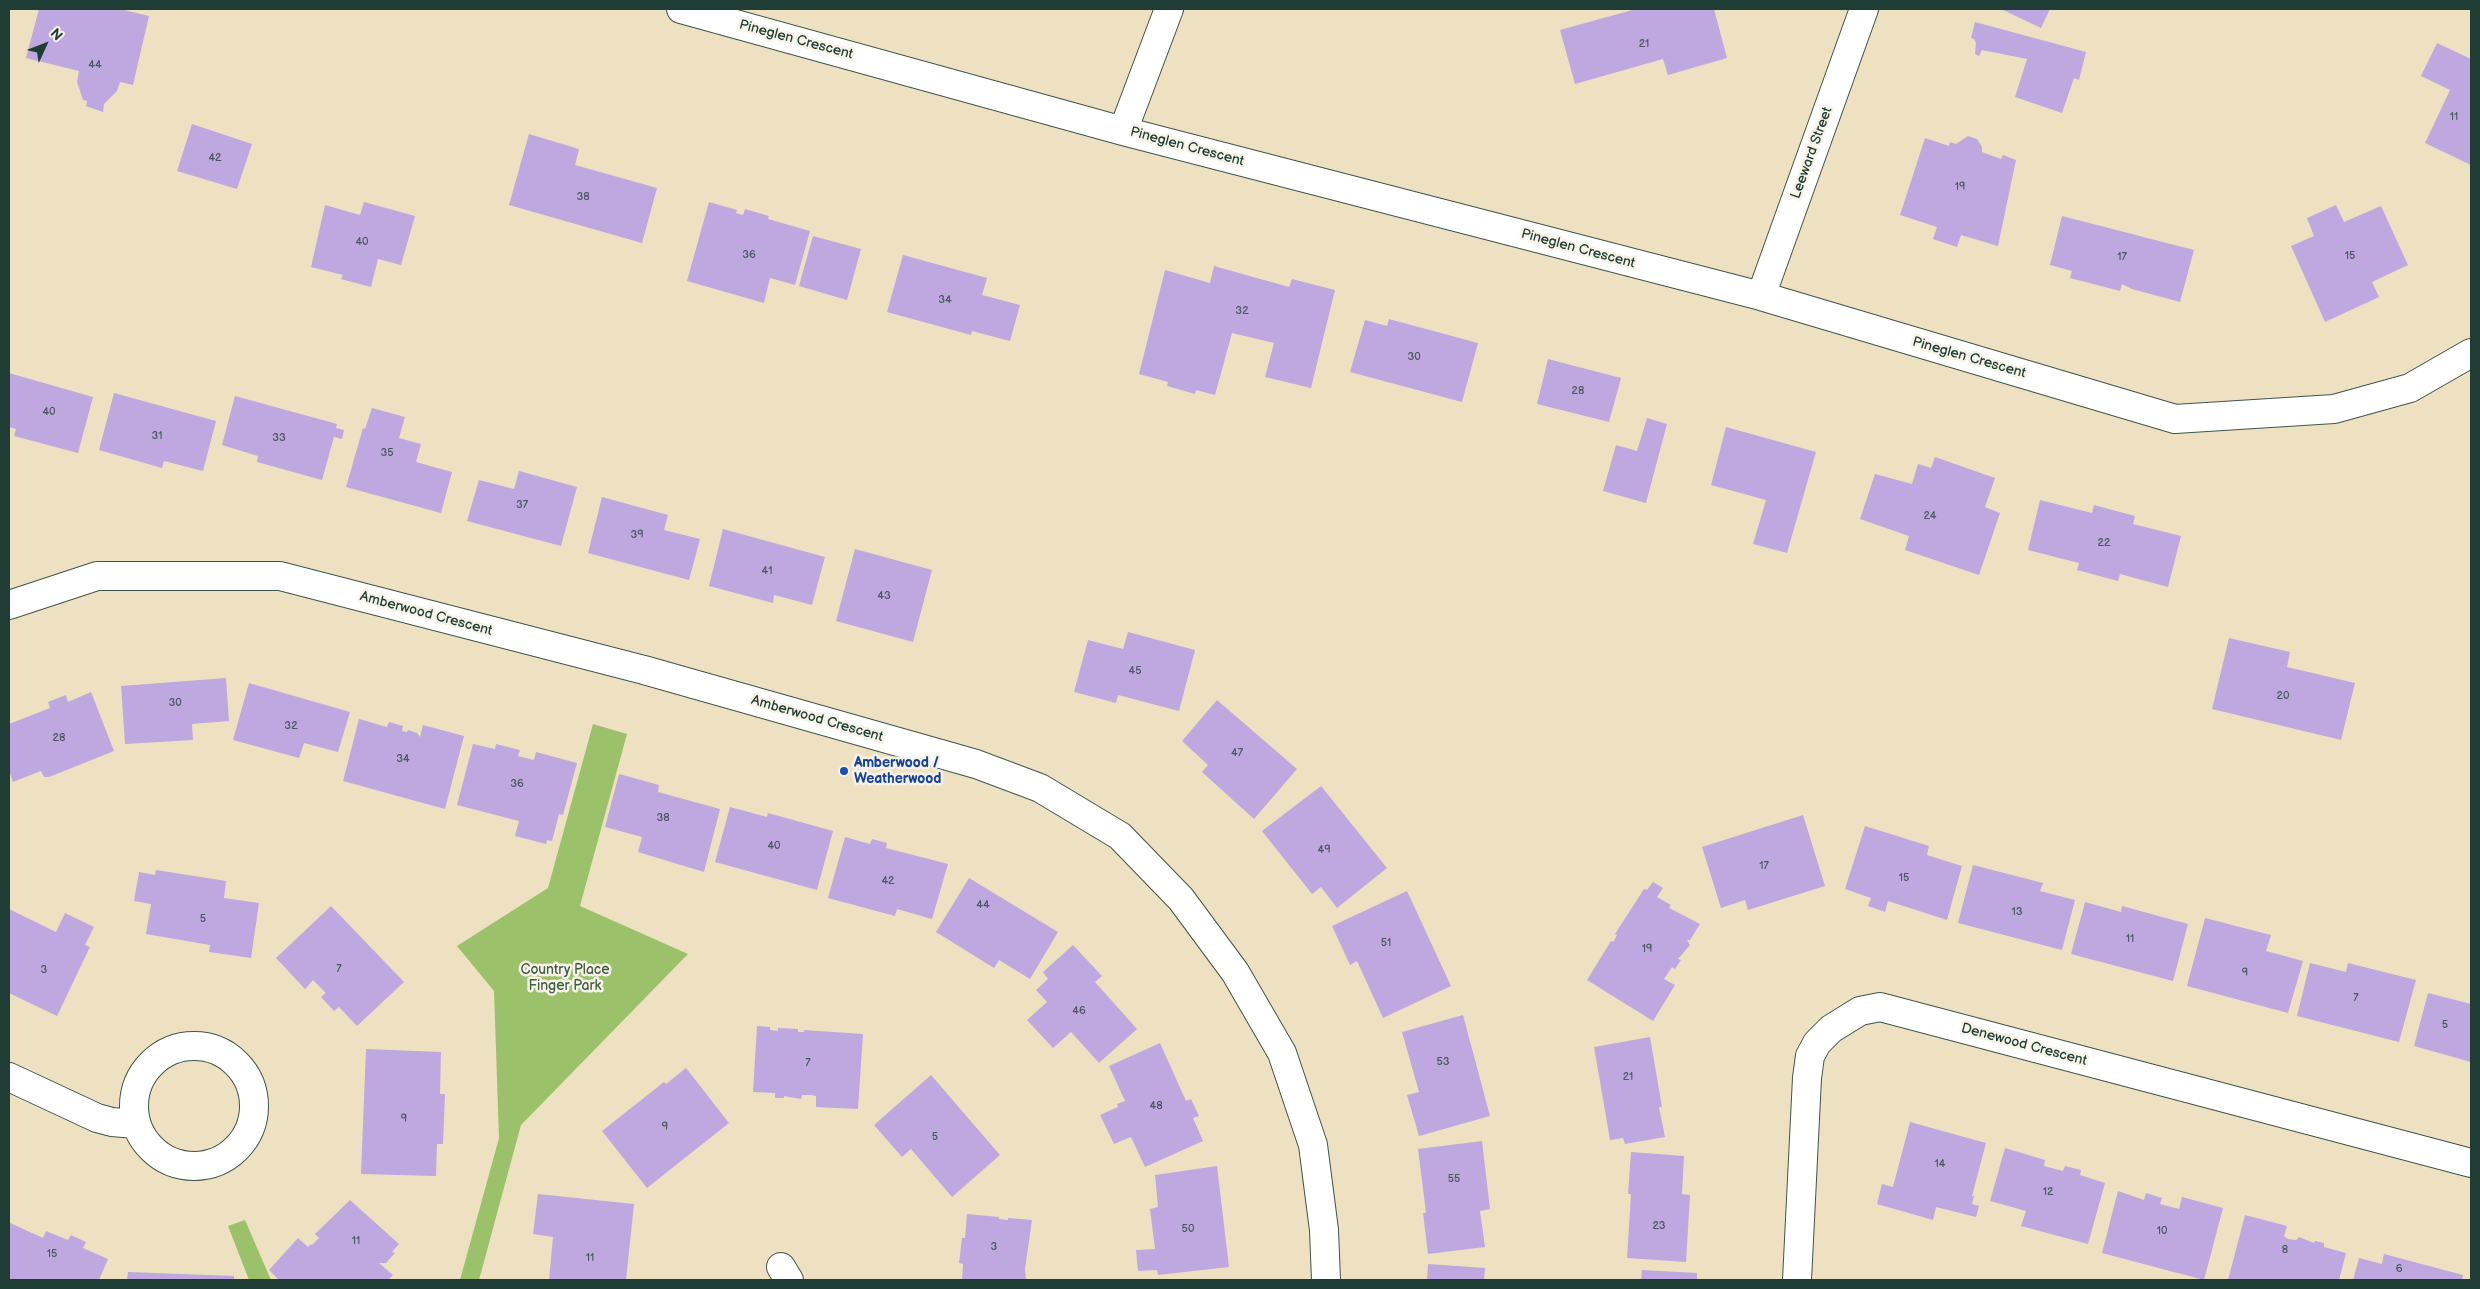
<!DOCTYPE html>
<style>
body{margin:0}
#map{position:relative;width:2480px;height:1289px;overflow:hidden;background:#ede1c1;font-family:"Balsamiq Sans",sans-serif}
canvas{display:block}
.frame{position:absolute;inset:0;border:10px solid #1f3d34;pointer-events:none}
.north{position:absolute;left:20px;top:20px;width:50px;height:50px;-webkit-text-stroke:4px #f7f3e8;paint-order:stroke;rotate:47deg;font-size:14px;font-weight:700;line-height:20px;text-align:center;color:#1f3d34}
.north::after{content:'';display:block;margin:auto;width:18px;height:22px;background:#1f3d34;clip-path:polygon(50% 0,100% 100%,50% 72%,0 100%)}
</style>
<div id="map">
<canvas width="2480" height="1289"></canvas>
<div class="frame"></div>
<div class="north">N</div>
</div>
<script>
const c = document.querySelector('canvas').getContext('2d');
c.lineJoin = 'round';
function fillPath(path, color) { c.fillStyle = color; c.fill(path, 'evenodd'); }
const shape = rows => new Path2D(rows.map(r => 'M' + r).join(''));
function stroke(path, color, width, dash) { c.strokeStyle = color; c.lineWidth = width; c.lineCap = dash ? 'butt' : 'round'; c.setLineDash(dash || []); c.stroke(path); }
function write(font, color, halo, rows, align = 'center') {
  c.font = font + ' "Balsamiq Sans",sans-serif'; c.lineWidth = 5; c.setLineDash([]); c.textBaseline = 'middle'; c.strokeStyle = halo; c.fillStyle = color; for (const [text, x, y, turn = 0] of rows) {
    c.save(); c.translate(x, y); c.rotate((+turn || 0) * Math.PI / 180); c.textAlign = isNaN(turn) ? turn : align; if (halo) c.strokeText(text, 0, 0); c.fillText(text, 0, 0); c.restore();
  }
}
const green = shape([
 [593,724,627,734,580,906,688,954,521,1125,479,1280,460,1280,499,1138,494,991,457,946,548,888],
 [245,1220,271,1280,249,1280,228,1226]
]);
const building = shape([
 [39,9,120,9,149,16,133,85,120,82,117,91,104,104,103,112,86,106,87,101,83,100,77,82,79,71,26,58],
 [1636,9,1714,9,1727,58,1668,75,1663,59,1575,84,1560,30],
 [2001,9,2050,9,2041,28],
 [1975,22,2086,52,2079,80,2074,78,2062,113,2015,97,2027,59,1982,50,1979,56,1975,54,1976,43,1974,39,1971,38],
 [2437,43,2471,59,2471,165,2425,143,2450,90,2421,76],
 [192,124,252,144,237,189,177,171],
 [529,134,579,149,575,165,657,188,642,243,509,205],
 [1968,136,1977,139,1982,147,1982,152,2001,159,2003,155,2016,160,1998,246,1961,235,1957,247,1933,239,1937,227,1900,215,1925,138,1949,146,1950,142,1956,144],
 [364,202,415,216,401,265,378,259,371,287,341,279,343,275,311,267,325,205,360,215],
 [709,202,737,210,736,213,743,215,745,209,769,216,768,219,810,231,795,285,770,278,764,303,687,281],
 [2336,205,2344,222,2381,206,2408,265,2372,282,2379,297,2325,322,2291,246,2314,236,2307,218],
 [2062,216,2194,250,2180,302,2132,289,2122,284,2120,291,2070,278,2072,271,2050,265],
 [813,236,861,249,847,300,799,286],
 [903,255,987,278,982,295,1020,305,1010,341,972,331,971,335,887,312],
 [1214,266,1289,287,1292,279,1335,290,1311,388,1265,377,1274,343,1232,333,1215,395,1196,390,1195,394,1167,386,1168,382,1139,374,1165,270,1210,283],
 [1389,319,1478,343,1462,402,1350,372,1365,320,1387,326],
 [1548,359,1621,378,1609,422,1537,404],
 [9,373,93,397,78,453,14,436,16,429,9,427],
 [114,393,216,421,203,471,164,461,162,468,99,450],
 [235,396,337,424,336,428,344,430,342,439,334,437,322,480,257,462,258,456,222,445],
 [372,408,405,417,399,438,421,444,416,462,452,472,441,513,346,487,363,428,365,429],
 [1647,418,1667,424,1646,503,1603,491,1616,445,1637,451],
 [1726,427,1816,452,1787,553,1753,544,1766,500,1711,485],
 [1935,457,1995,478,1985,507,2000,513,1979,575,1905,550,1909,536,1860,519,1875,474,1912,484,1918,464,1931,468],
 [519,471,577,487,561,546,467,521,479,480,514,489],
 [602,497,668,515,664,530,700,539,689,580,588,553],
 [2040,500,2092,513,2094,505,2135,516,2133,524,2181,536,2168,587,2120,574,2118,581,2077,570,2079,563,2028,550],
 [723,529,825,557,812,605,774,595,773,603,709,586],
 [855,549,932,570,913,642,836,621],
 [1128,632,1195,650,1179,711,1118,695,1116,703,1074,692,1088,640,1123,649],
 [2229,638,2290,652,2287,667,2355,683,2341,740,2212,709],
 [226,678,229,721,192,724,193,740,125,744,121,686],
 [249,683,350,712,338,752,304,743,299,758,233,740],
 [91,692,114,751,49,777,44,777,41,771,13,782,9,771,9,724,50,708,48,702,66,695,68,702],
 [1217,700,1297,769,1254,819,1202,772,1208,765,1182,741],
 [359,719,387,727,389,722,403,726,402,731,407,732,408,730,417,733,420,737,423,725,464,736,445,809,343,781],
 [473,744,495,749,496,744,520,750,518,756,534,760,536,752,577,763,563,815,559,814,552,841,547,840,546,844,515,836,519,821,457,805],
 [619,774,659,785,658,792,720,809,704,872,638,852,642,837,605,827],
 [1321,786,1387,868,1337,908,1321,887,1312,894,1262,831],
 [730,807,767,817,768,813,833,831,817,890,715,862],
 [1803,815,1825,886,1748,910,1745,900,1721,908,1702,847],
 [1865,826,1929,846,1927,855,1962,866,1947,920,1888,901,1885,912,1868,906,1871,898,1845,889],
 [845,837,870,844,872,839,887,843,886,848,948,864,932,919,897,909,895,916,828,898],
 [1973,865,2043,883,2040,891,2075,900,2062,950,1958,923],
 [156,870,226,881,224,898,259,903,251,958,209,952,210,945,146,934,151,904,134,901,139,872,155,875],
 [969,878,1058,932,1030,979,999,960,994,968,936,932],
 [1653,882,1663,888,1657,897,1671,905,1669,908,1700,924,1690,940,1687,940,1690,945,1678,959,1681,960,1675,969,1672,967,1664,979,1675,985,1653,1021,1587,980,1611,941,1613,942,1617,935,1615,934,1644,889,1647,890],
 [1407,891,1451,986,1383,1018,1357,961,1350,965,1332,926],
 [2085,902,2121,912,2122,906,2188,924,2173,981,2071,954],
 [331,906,404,982,357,1026,339,1007,334,1011,321,997,326,993,313,980,305,989,276,958],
 [9,909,56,932,65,913,94,927,85,945,90,947,57,1016,9,993],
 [2205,918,2271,935,2266,951,2303,961,2288,1013,2187,986],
 [1073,945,1102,976,1095,982,1137,1029,1099,1063,1071,1032,1053,1048,1027,1020,1047,1002,1036,990,1048,979,1043,972],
 [2310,963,2346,972,2348,963,2416,980,2399,1042,2297,1016],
 [2428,993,2471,1004,2471,1062,2414,1046],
 [1463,1015,1490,1116,1419,1136,1407,1095,1419,1092,1402,1032],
 [757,1026,770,1027,770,1030,778,1031,778,1028,798,1029,798,1032,804,1032,804,1030,863,1034,858,1109,816,1107,816,1096,811,1095,802,1095,801,1099,784,1096,784,1098,775,1098,775,1093,753,1092],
 [1650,1037,1662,1107,1659,1107,1665,1137,1625,1144,1623,1138,1610,1140,1594,1047],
 [1160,1043,1186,1101,1191,1099,1199,1116,1193,1118,1203,1141,1145,1167,1131,1137,1114,1144,1100,1115,1118,1107,1117,1104,1125,1101,1109,1066],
 [366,1049,441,1052,440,1094,445,1094,443,1144,437,1144,436,1176,361,1174],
 [686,1068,729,1123,647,1188,602,1131,664,1082,666,1084],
 [931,1075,1000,1155,952,1197,911,1149,902,1157,874,1125],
 [1910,1122,1986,1143,1972,1196,1974,1196,1972,1204,1979,1206,1976,1217,1936,1207,1933,1220,1877,1204,1882,1184,1893,1187],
 [1482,1141,1490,1209,1480,1211,1485,1247,1428,1254,1423,1213,1426,1213,1418,1149],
 [2005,1148,2045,1160,2044,1166,2063,1171,2065,1166,2081,1170,2080,1175,2105,1183,2088,1244,2021,1226,2026,1211,1990,1201],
 [1631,1152,1684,1156,1682,1194,1690,1195,1686,1262,1627,1258,1631,1194,1628,1194],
 [1217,1166,1229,1267,1158,1275,1157,1270,1138,1271,1136,1250,1155,1249,1150,1209,1158,1207,1155,1175],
 [2118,1191,2144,1200,2146,1193,2162,1198,2160,1204,2179,1209,2182,1197,2223,1208,2204,1280,2102,1253],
 [538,1194,634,1204,626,1280,549,1280,553,1237,533,1234],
 [350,1200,399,1244,392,1252,395,1253,386,1263,379,1263,393,1275,388,1280,279,1280,269,1270,298,1238,308,1247,311,1244,312,1245,319,1238,315,1234],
 [967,1214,999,1217,999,1219,1008,1220,1008,1218,1032,1220,1025,1269,1026,1280,962,1280,963,1264,959,1263,962,1238,965,1238],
 [2245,1215,2287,1226,2284,1236,2288,1239,2296,1240,2299,1237,2314,1243,2315,1241,2324,1243,2324,1247,2346,1253,2339,1280,2228,1280],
 [10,1223,43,1238,46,1231,68,1240,71,1235,86,1242,83,1248,108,1259,99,1280,9,1280],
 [2384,1254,2463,1275,2462,1280,2353,1280,2359,1258,2382,1264],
 [1428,1264,1485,1268,1484,1280,1427,1280],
 [1642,1270,1697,1273,1697,1280,1641,1280],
 [128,1272,234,1276,234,1280,127,1280]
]);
const minor = shape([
 [681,9,1123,131,1761,296,2175,419,2334,409,2410,388,2471,353],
 [1123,131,1169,9],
 [1761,296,1864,9],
 '134 1106a60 60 0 1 1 120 0a60 60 0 1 1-120 0Z',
 [9,1077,97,1118,112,1122,136,1124],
 [781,1267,789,1280],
 [1797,1280,1807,1078,1810,1056,1817,1043,1831,1029,1860,1011,1880,1007,2471,1163]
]);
const tertiary = shape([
 [9,605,97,576,280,576,644,670,976,764,1040,788,1120,836,1181,899,1235,972,1282,1053,1313,1145,1324,1230,1326,1280]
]);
const markers = [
 [844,771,5,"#1a4fb4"]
];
const numberNames = [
 ["21",1644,44],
 ["44",95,65],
 ["11",2454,117],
 ["42",215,158],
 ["19",1960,187],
 ["38",583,197],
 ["40",362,242],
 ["36",749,255],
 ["15",2350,256],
 ["17",2122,257],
 ["34",945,300],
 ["32",1242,311],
 ["30",1414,357],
 ["28",1578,391],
 ["40",49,412],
 ["31",157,436],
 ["33",279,438],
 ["35",387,453],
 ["37",522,505],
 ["24",1930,516],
 ["39",637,535],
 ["22",2104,543],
 ["41",767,571],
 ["43",884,596],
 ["45",1135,671],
 ["20",2283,696],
 ["30",175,703],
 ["32",291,726],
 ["28",59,738],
 ["47",1237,753],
 ["34",403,759],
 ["36",517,784],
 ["38",663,818],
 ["40",774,846],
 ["49",1324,850],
 ["17",1764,866],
 ["15",1904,878],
 ["42",888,881],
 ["44",983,905],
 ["13",2017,912],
 ["5",203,919],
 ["11",2130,939],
 ["51",1386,943],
 ["19",1647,949],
 ["7",339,969],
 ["3",44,970],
 ["9",2245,973],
 ["7",2356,998],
 ["46",1079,1011],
 ["5",2445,1025],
 ["53",1443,1062],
 ["7",808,1063],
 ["21",1628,1077],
 ["48",1156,1106],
 ["9",404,1119],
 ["9",665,1127],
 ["5",935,1137],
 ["14",1940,1164],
 ["55",1454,1179],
 ["12",2048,1192],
 ["23",1659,1226],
 ["50",1188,1229],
 ["10",2162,1231],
 ["11",356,1241],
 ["3",994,1247],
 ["8",2285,1250],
 ["15",52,1254],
 ["11",590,1258],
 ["6",2399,1269]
];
const streetNames = [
 ["Pineglen Crescent",796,40,15],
 ["Pineglen Crescent",1187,147,15],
 ["Leeward Street",1812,153,-70],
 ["Pineglen Crescent",1578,249,15],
 ["Pineglen Crescent",1969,358,16],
 ["Amberwood Crescent",426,614,15],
 ["Amberwood Crescent",817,719,16],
 ["Denewood Crescent",2024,1045,15]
];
const transitNames = [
 ["Amberwood /",854,763],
 ["Weatherwood",854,779]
];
const parkNames = [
 ["Country Place",565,970],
 ["Finger Park",565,986]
];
fillPath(green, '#9cc16b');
fillPath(building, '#bfa8df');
stroke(minor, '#3e5649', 30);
stroke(tertiary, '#3e5649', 30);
stroke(minor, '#fff', 28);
stroke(tertiary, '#fff', 28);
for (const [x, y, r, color] of markers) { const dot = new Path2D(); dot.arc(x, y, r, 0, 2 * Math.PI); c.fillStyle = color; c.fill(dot); stroke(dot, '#f7f3e8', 2); }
write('11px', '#47585f', null, numberNames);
write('14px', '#1f3d34', '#f7f3e8', streetNames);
write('bold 14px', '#164399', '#f7f3e8', transitNames, 'left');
write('14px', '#3e5e42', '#f7f3e8', parkNames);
</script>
